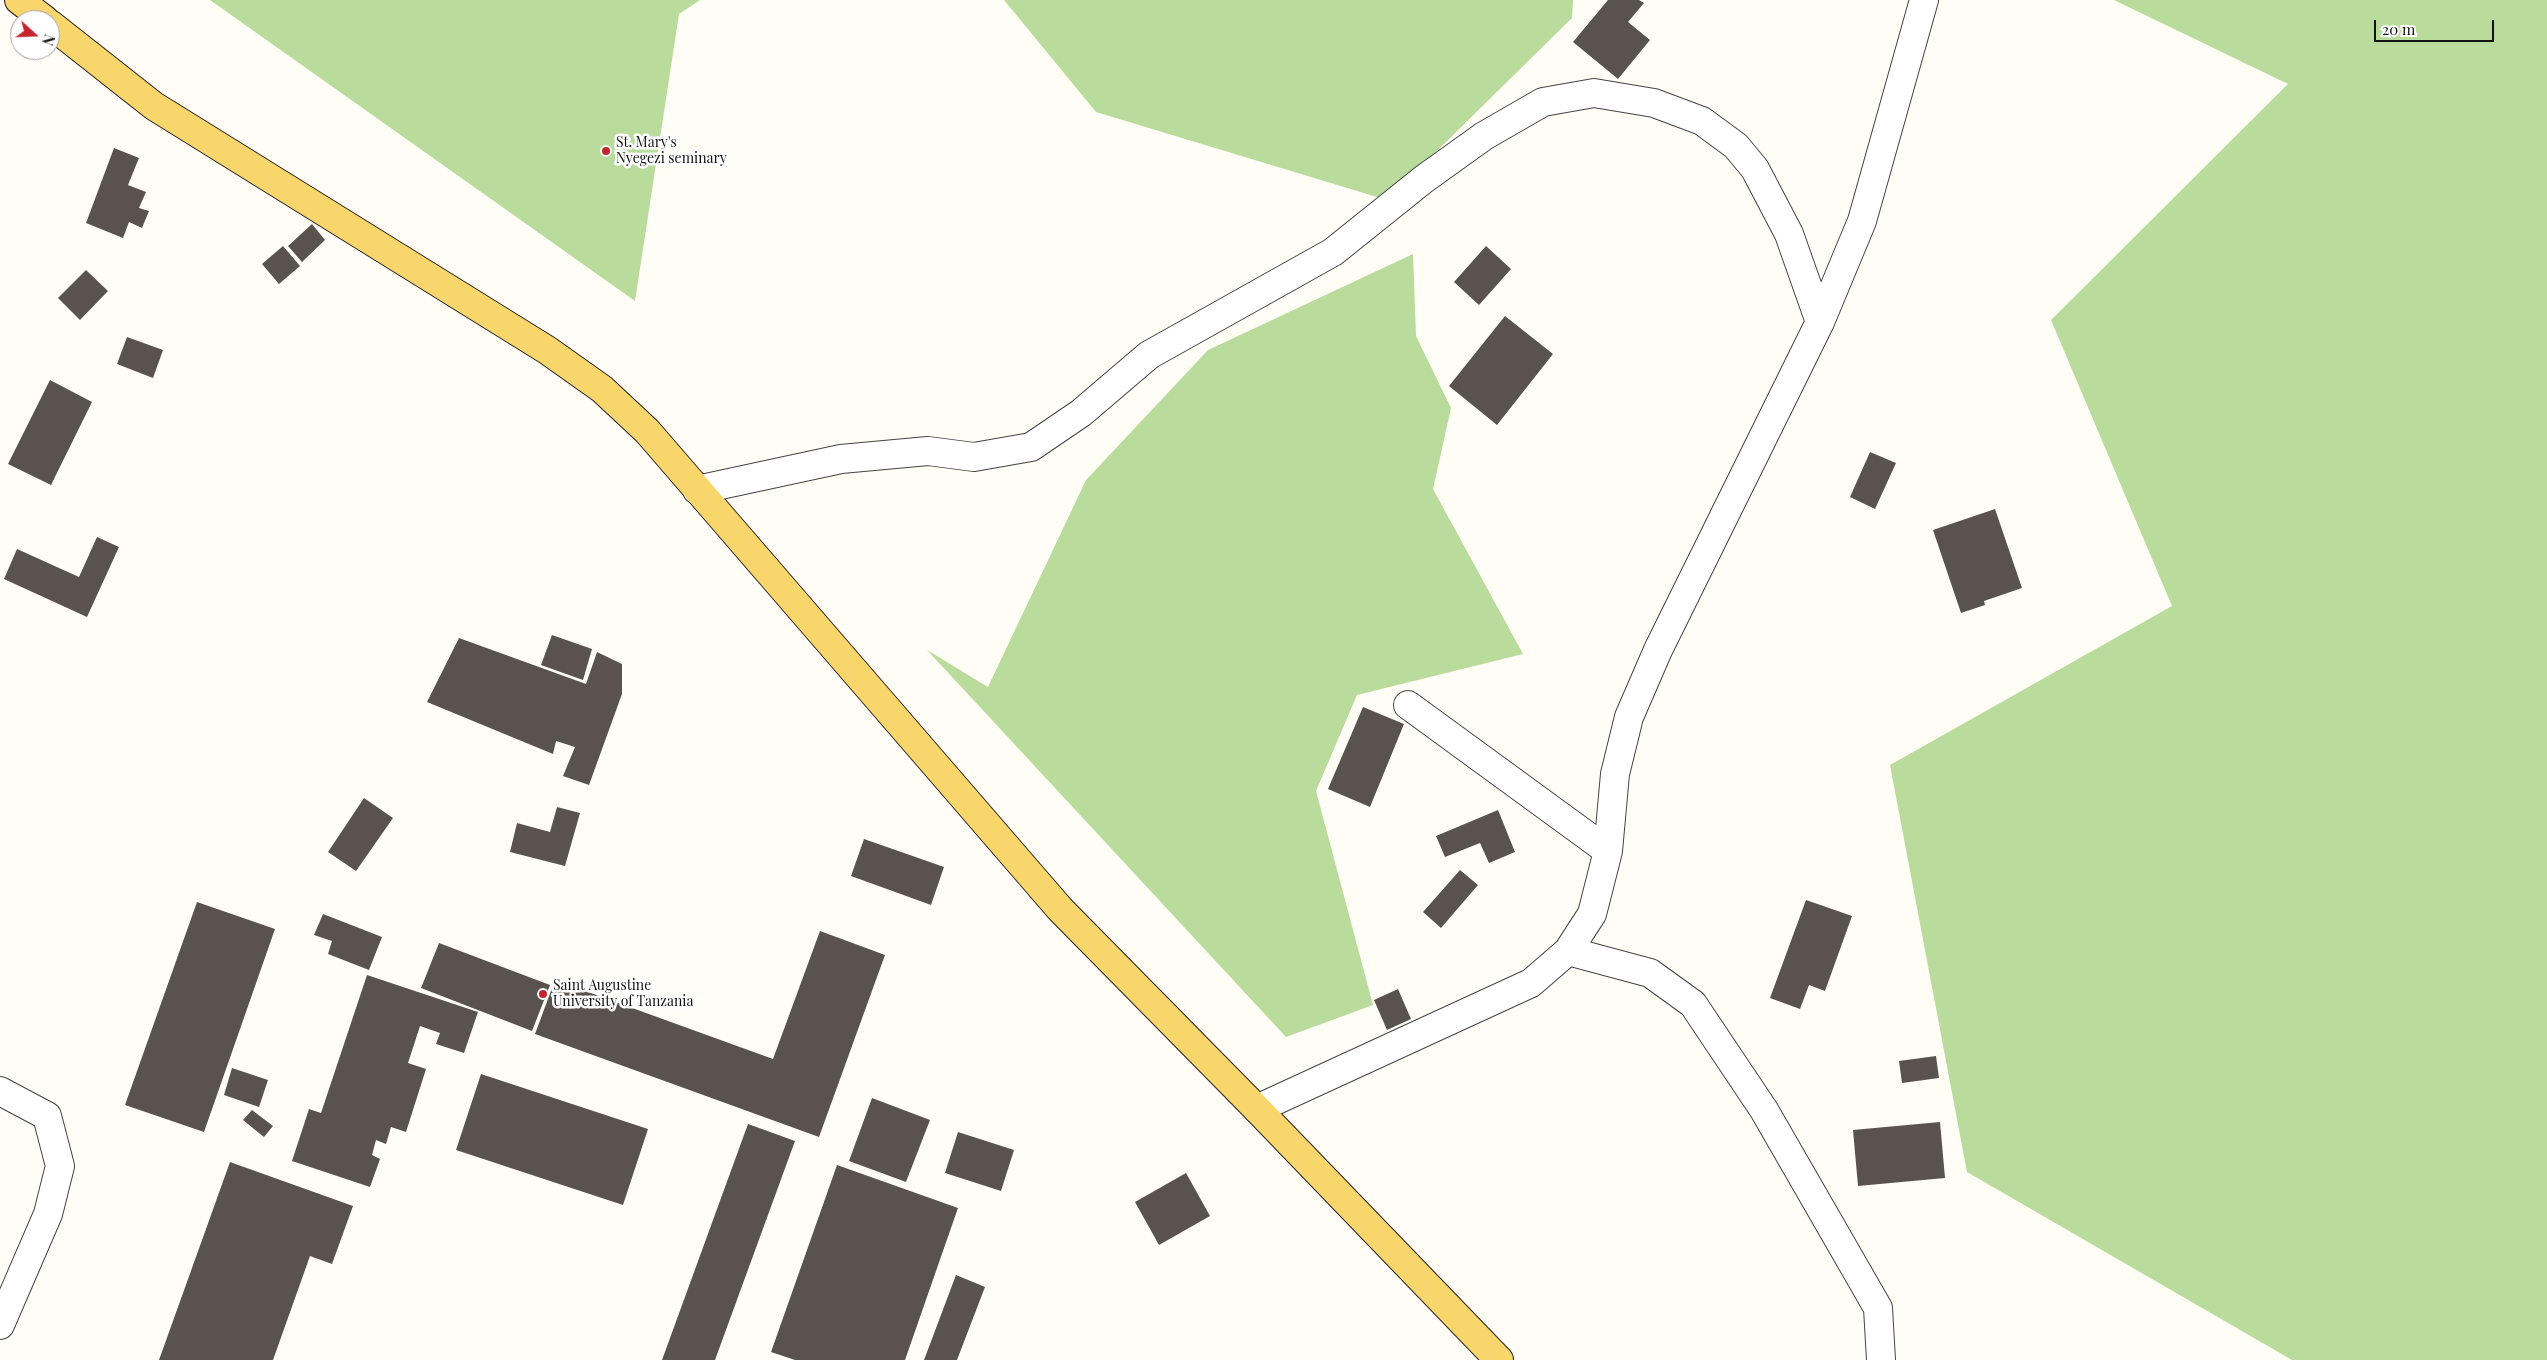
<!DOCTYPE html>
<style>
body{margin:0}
#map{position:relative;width:2547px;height:1360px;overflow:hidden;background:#fffdf5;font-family:"Playfair Display",serif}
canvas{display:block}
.north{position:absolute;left:10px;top:10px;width:50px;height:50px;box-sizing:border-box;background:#fff;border:1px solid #a0a0a0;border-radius:50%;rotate:110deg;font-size:14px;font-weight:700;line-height:20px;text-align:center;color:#111}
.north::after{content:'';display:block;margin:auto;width:18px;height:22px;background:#c4262e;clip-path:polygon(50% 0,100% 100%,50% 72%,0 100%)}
.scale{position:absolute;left:2374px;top:20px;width:120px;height:22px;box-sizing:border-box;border:2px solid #111;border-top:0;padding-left:6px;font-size:15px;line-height:18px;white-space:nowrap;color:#111;-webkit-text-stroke:4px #fff;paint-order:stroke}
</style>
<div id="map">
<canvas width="2547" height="1360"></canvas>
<div class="north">N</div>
<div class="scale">20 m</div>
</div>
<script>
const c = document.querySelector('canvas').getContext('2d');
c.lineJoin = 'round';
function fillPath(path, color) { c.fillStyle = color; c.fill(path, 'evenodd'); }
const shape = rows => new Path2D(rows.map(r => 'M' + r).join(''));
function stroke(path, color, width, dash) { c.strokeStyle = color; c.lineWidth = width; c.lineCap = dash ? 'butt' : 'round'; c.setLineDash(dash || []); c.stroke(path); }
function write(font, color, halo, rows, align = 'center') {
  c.font = font + ' "Playfair Display",serif'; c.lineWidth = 5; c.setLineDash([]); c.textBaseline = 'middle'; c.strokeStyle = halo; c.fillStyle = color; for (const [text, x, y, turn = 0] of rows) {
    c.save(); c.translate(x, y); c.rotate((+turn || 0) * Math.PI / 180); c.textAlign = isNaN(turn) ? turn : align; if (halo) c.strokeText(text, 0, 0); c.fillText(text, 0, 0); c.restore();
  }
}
const forest = shape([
 [210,0,700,0,679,14,635,301],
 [1004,0,1573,0,1572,18,1387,200,1096,112],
 [2114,0,2547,0,2547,1360,2292,1360,1967,1172,1890,765,2172,606,2051,320,2288,84],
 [1413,254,1416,336,1451,408,1433,489,1523,654,1357,695,1316,791,1373,1005,1286,1037,927,650,988,687,1086,480,1208,350]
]);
const building = shape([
 [1608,0,1639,0,1644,3,1628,22,1650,40,1618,79,1573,42],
 [114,148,139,158,128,185,146,192,139,208,149,211,142,228,129,222,123,238,86,223],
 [312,224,325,240,302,262,288,246],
 [283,246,300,266,279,284,262,264],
 [1486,246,1511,269,1479,305,1454,282],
 [86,270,108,291,80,320,58,298],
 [1505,316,1553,354,1497,425,1449,386],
 [127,337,163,350,153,378,117,364],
 [50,380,92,402,51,485,8,464],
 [1870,452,1896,463,1875,509,1850,497],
 [1995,509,2022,588,1984,601,1985,605,1961,613,1933,530],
 [97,537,119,547,87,617,4,579,17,549,79,577],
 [552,635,592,649,583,680,541,665],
 [459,638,586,684,597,652,622,664,622,694,589,785,563,776,575,747,556,741,553,754,427,702],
 [1363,707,1404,724,1370,807,1328,789],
 [364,798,393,818,356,871,328,852],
 [557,807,580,813,565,866,510,852,517,823,550,832],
 [1498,810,1515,852,1489,863,1480,843,1445,857,1436,836],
 [864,839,944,867,931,905,851,876],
 [1460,870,1478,885,1441,928,1423,912],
 [1806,900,1852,916,1825,991,1809,985,1800,1009,1770,998],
 [197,902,275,929,204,1132,125,1105],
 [323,914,382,937,369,970,328,954,332,941,314,935],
 [820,931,885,955,819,1137,535,1034,555,980,773,1059],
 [439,943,550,985,532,1031,421,988],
 [367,975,478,1012,464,1053,436,1044,440,1033,420,1026,408,1063,426,1069,406,1132,391,1127,386,1144,376,1140,372,1155,380,1159,370,1187,292,1161,309,1109,321,1113],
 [1398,989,1411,1019,1387,1030,1374,1000],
 [1936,1056,1939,1078,1902,1083,1899,1061],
 [232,1068,268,1080,259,1107,224,1095],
 [481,1074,648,1129,623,1205,456,1150],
 [872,1098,930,1120,906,1182,849,1161],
 [252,1110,273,1126,264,1137,243,1120],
 [1940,1122,1945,1178,1858,1186,1853,1130],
 [748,1124,795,1141,715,1360,662,1360],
 [958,1132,1014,1150,1001,1191,945,1173],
 [230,1162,353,1206,332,1264,310,1256,273,1360,159,1360],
 [837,1165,958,1208,905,1360,795,1360,771,1352],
 [1186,1173,1210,1216,1159,1245,1135,1202],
 [956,1275,985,1287,957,1360,924,1360]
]);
const minor = shape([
 [697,490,841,459,928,451,974,457,1031,447,1081,413,1149,355,1333,252,1424,179,1484,136,1543,102,1594,93,1654,103,1702,121,1736,146,1755,169,1789,234,1820,322],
 [1408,705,1608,851],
 [1568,951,1650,973,1693,1004,1764,1110,1878,1308,1881,1360],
 [0,1091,47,1116,60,1166,48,1214,0,1325],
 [1257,1109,1531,983,1568,951,1592,914,1608,851,1615,774,1629,717,1658,650,1820,322,1862,221,1924,0]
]);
const major = shape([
 [19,0,45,20],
 [50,24,154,106,547,350,602,389,647,431,1060,909,1257,1109,1499,1360]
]);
const markers = [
 [606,151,5,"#c4262e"],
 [543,994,5,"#c4262e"]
];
const poiNames = [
 ["St. Mary's",616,143],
 ["Nyegezi seminary",616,159],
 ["Saint Augustine",553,986],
 ["University of Tanzania",553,1002]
];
fillPath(forest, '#b9dc9c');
fillPath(building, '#5a524d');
stroke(minor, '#444', 30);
stroke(major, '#222', 30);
stroke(minor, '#fff', 28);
stroke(major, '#f9d66b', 28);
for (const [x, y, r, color] of markers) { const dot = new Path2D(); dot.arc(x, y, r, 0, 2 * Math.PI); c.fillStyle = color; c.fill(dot); stroke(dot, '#fff', 2); }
write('14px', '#111', '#fff', poiNames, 'left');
</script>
